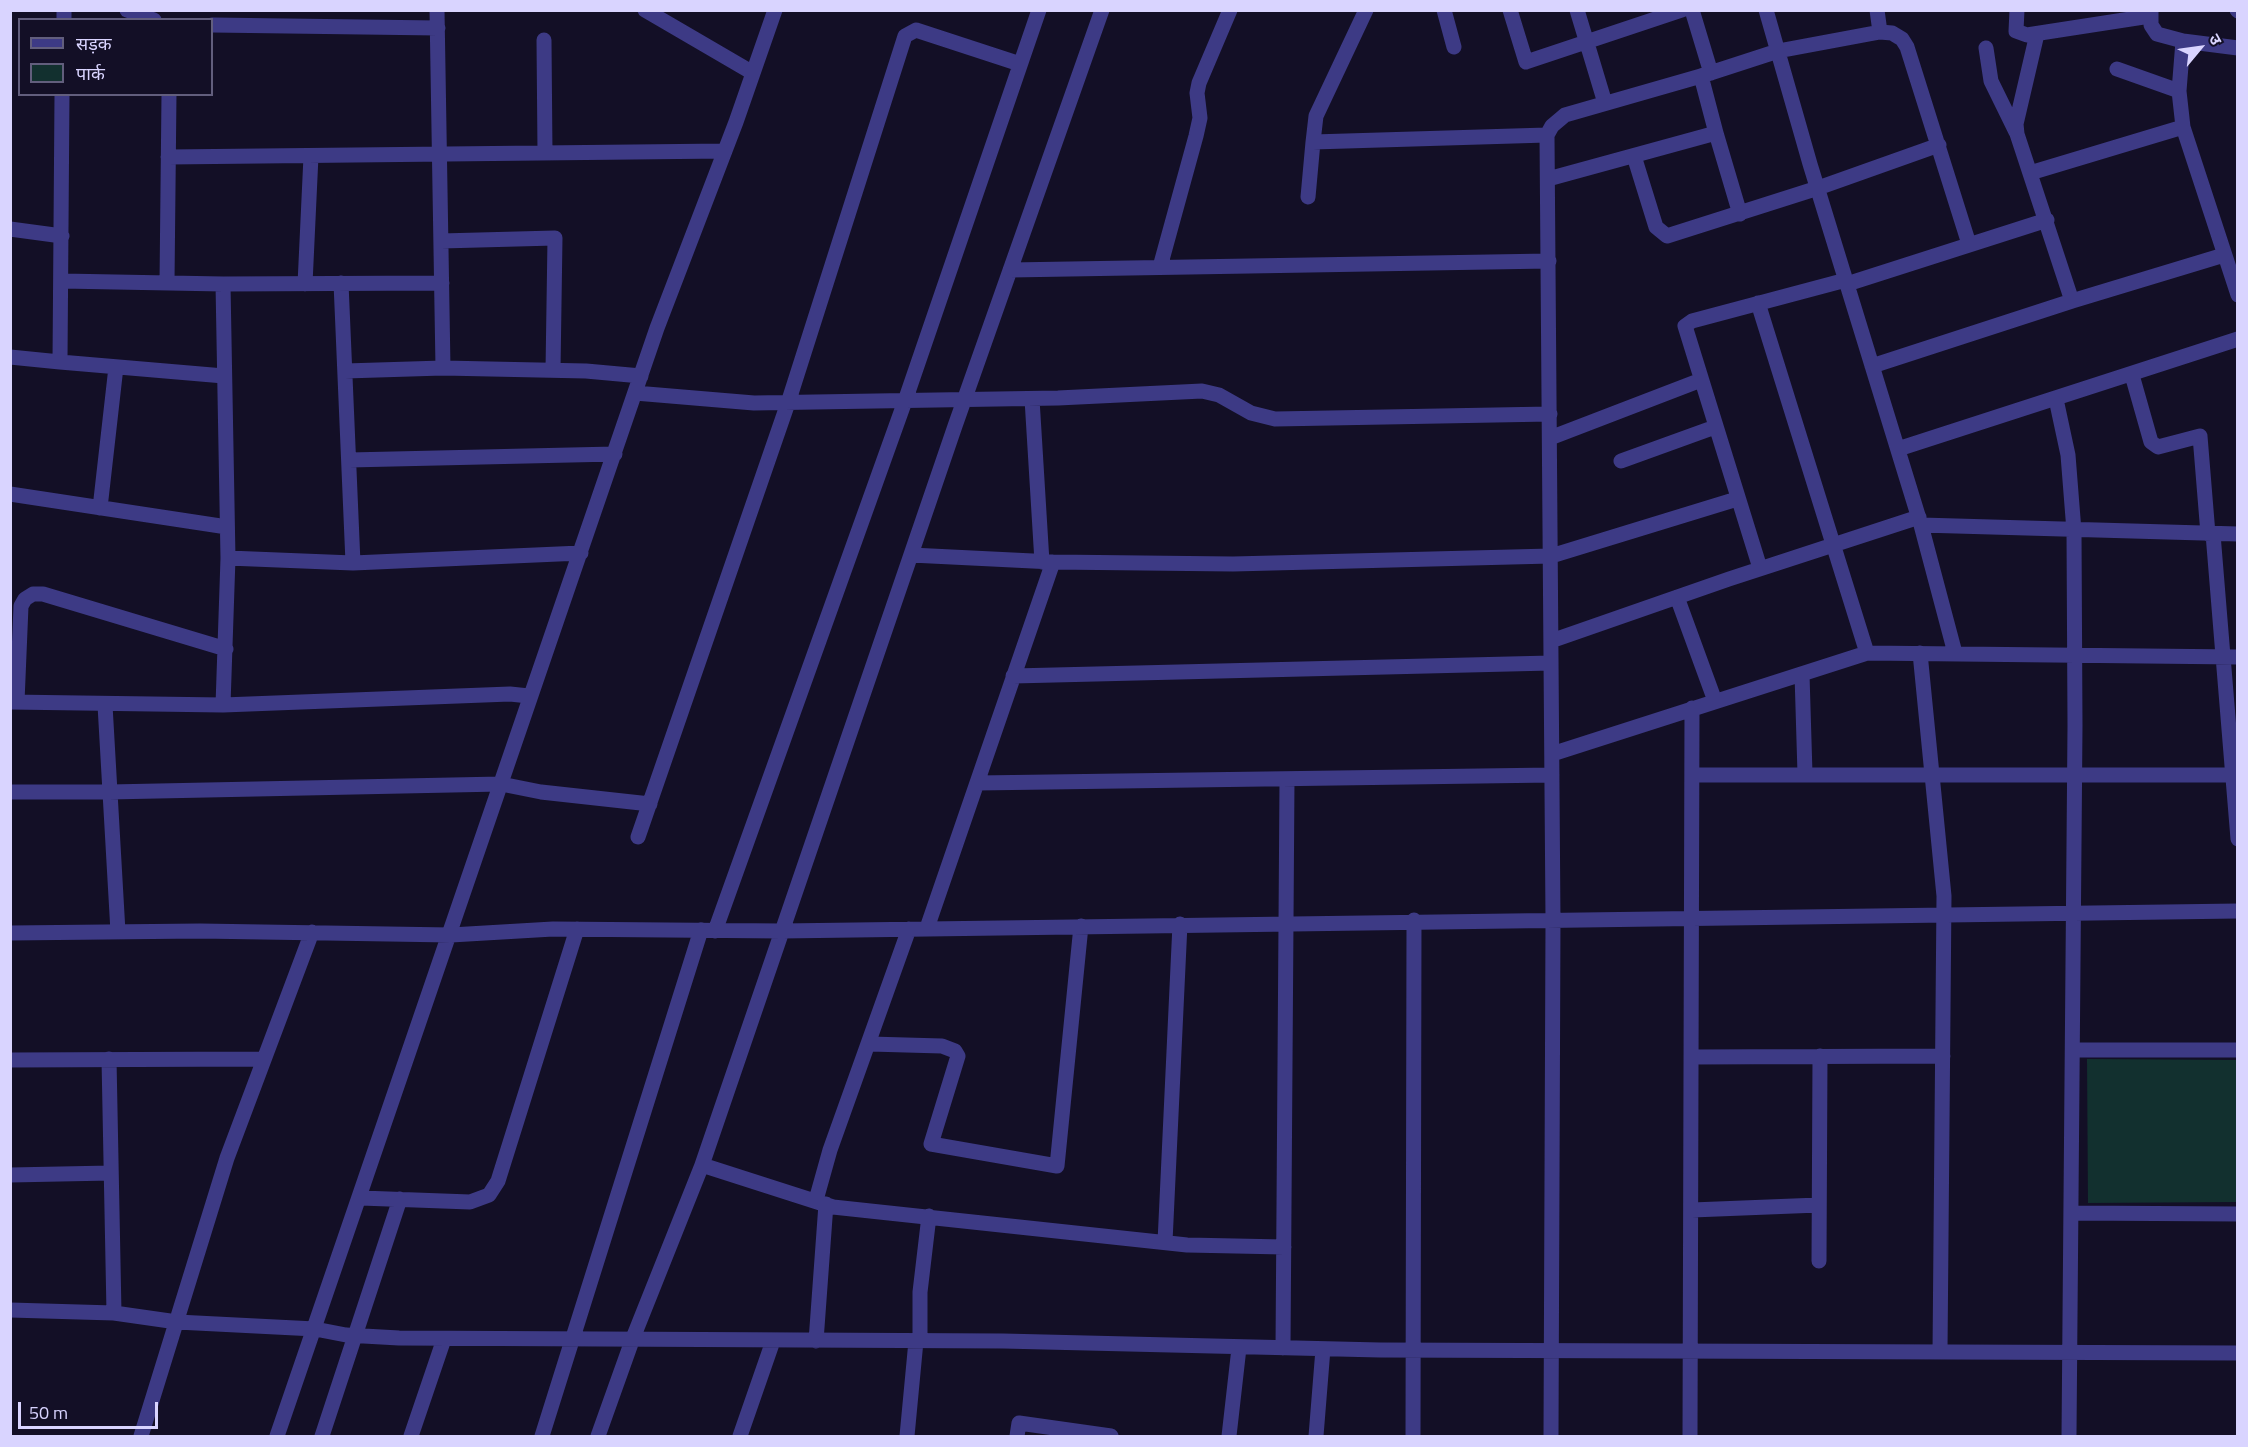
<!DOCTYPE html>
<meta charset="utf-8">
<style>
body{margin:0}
#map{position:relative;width:2248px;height:1447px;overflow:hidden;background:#130f26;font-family:"Titillium Web","Noto Sans Devanagari",sans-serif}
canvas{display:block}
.frame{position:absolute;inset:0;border:12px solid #d9d4ff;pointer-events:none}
.legend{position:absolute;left:18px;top:18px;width:195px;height:78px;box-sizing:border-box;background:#130f26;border:2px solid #625e7d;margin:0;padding:8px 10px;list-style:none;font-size:18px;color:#d9d4ff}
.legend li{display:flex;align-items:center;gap:12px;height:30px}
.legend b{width:30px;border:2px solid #625e7d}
.north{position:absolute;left:2170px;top:18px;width:60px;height:60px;-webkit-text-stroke:4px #130f26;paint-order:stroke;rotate:61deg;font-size:16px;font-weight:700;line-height:24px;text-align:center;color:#d9d4ff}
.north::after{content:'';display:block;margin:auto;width:21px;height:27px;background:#d9d4ff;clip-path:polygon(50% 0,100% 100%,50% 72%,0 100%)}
.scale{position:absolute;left:18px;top:1402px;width:140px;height:27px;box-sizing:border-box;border:3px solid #d9d4ff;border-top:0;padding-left:8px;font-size:18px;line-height:21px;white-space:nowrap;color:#d9d4ff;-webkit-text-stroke:4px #130f26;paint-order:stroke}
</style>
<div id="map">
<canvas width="2248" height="1447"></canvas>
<div class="frame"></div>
<ul class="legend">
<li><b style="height:8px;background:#3d3a85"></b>सड़क</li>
<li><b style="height:16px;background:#12302f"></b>पार्क</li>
</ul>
<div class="north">उ</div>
<div class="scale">50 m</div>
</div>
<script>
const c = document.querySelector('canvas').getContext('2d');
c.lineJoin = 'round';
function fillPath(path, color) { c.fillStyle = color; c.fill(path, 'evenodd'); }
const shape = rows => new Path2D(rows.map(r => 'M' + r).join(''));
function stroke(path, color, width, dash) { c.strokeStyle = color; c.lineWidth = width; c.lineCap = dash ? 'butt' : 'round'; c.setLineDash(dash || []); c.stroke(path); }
const green = shape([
 [2087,1059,2237,1060,2237,1202,2088,1203]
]);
const minor = shape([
 [127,10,154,20],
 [437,10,443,368,586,371,641,376],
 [645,10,753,73],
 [1102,10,955,426,702,1165,833,1207,1187,1245,1284,1247],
 [1366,10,1316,116,1313,142,1547,135,1553,919,1551,1436],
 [1444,10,1454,47],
 [1510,10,1526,62,1682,10],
 [1577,10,1605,103],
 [1692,10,1711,73],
 [1766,10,1810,164,1921,525,2238,534],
 [1877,10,1880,32],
 [2017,10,2016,31,2027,35,2150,16],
 [2151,10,2151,25,2157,34,2183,41,2179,91,2183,127,2238,295],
 [2237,10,2238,11],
 [64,20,64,10],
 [212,25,438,28],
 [2037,34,2016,124,2017,134,2072,301,2224,255],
 [544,40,545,153],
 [2183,41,2238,48],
 [1986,48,1991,81,2016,132],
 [2117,69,2179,91],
 [62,94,60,362,224,376],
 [1716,133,1740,214],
 [1547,135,1552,126,1565,115,1701,76],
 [1634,156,1656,227,1667,236,1818,188,1939,145],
 [168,157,725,151],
 [2030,173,2183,127],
 [1548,179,1716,133,1701,76,1778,51,1880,32,1892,33,1902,39,1907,47,1969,244],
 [1308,197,1313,142],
 [10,229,62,236],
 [441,241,555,238,553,370],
 [1160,267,1196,136,1200,118,1197,93,1199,83,1230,10],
 [1010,270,1549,261],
 [62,281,223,284,442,283],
 [167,283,169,94],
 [341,283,353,563],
 [305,284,311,156],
 [1847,284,2047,220],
 [1758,303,1867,653],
 [10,357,60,362],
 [1872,366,2072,301],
 [345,371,443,368],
 [2132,375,2151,442,2158,447,2200,436,2208,534],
 [635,393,754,403,1058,398,1202,391,1219,395,1251,413,1275,419,1550,414],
 [1032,399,1042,562],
 [2056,399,2068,455,2074,531,2075,726,2069,1436],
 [1550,438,1701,380],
 [1898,449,2238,339],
 [349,460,615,454],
 [1621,461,1715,427],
 [10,494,227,527],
 [100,508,116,367],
 [1921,525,1955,653],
 [2213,534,2238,839],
 [911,555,1053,562,1233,564,1551,556,1737,499],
 [228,558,353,563,581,553],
 [1760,568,1685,326,1692,321,1846,280],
 [1677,597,1715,701],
 [1551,641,1729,579,1919,517],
 [1920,653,1944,896,1940,1352],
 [1802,674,1805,774],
 [1013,676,1551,663],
 [10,702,223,705,510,694,529,696],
 [17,702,21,606,25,599,33,594,43,594,226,649],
 [105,705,118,932],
 [223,705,228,558,223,284],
 [1552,754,1867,653,2238,657],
 [1692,775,2238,775],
 [977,783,1552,775],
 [10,792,109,792,501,784,541,792,650,804],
 [638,837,789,400,905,36,916,30,1020,64],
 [927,928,1053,562],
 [715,931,905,401,1039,10],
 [10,933,200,931,451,935,553,929,782,931,2238,911],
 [870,1044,942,1046,955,1051,958,1056,931,1144,1057,1166,1081,926],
 [2073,1050,2238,1050],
 [1692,1057,1943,1056],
 [109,1059,114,1313],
 [10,1060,264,1059],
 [10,1175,111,1173],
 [361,1198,470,1202,489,1195,498,1181,577,929],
 [816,1200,830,1150,909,929],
 [1692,1210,1819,1205],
 [2072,1213,2238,1214],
 [1165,1242,1180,924],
 [1819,1261,1820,1056],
 [10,1310,114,1313,177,1322,315,1329,346,1335,399,1338,1003,1341,1380,1350,2238,1353],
 [816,1341,826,1204],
 [920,1341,920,1292,929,1216],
 [1283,1348,1287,780],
 [141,1436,227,1158,312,932],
 [277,1436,657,328,736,122,775,10],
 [322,1436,400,1199],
 [411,1436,444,1339],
 [542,1436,701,930],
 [598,1436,633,1338,702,1165],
 [740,1436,773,1341],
 [907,1436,916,1341],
 [1017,1436,1019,1423,1111,1436],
 [1229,1436,1239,1348],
 [1316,1436,1323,1349],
 [1413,1436,1414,920],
 [1690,1436,1692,708]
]);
fillPath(green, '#12302f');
stroke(minor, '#3d3a85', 15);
</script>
